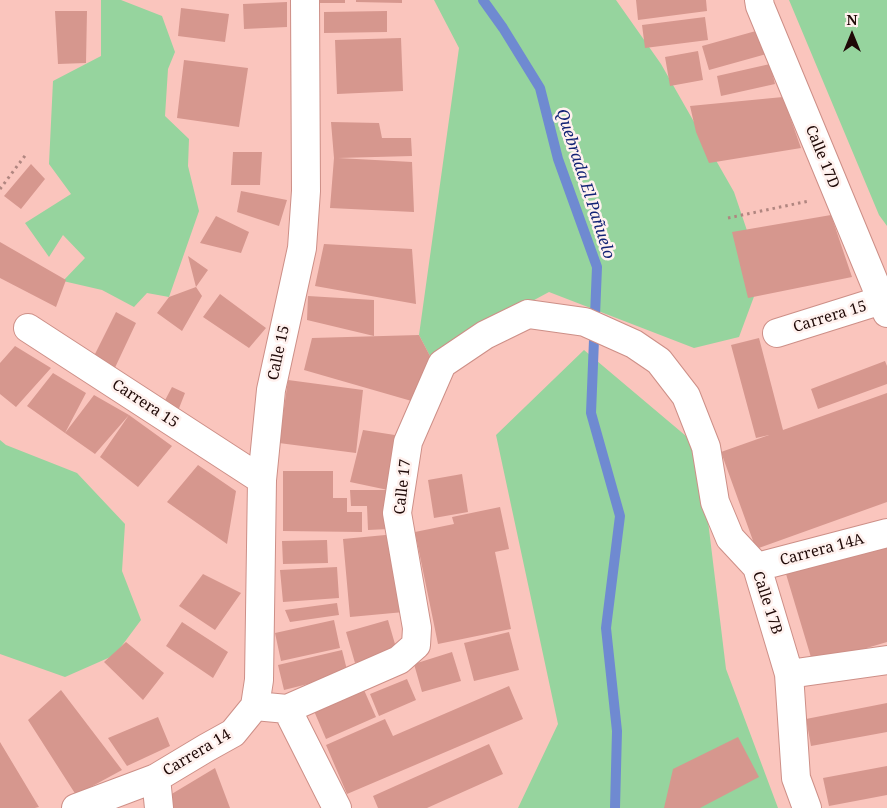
<!DOCTYPE html>
<meta charset="utf-8">
<style>
body{margin:0}
#map{position:relative;width:887px;height:808px;overflow:hidden;background:#fac5bd;font-family:"Noto Serif",serif}
canvas{display:block}
.north{position:absolute;left:827px;top:10px;width:50px;height:50px;-webkit-text-stroke:4px #fff1ee;paint-order:stroke;rotate:0deg;font-size:14px;font-weight:700;line-height:20px;text-align:center;color:#1f0907}
.north::after{content:'';display:block;margin:auto;width:18px;height:22px;background:#1f0907;clip-path:polygon(50% 0,100% 100%,50% 72%,0 100%)}
</style>
<div id="map">
<canvas width="887" height="808"></canvas>
<div class="north">N</div>
</div>
<script>
const c = document.querySelector('canvas').getContext('2d');
c.lineJoin = 'round';
function fillPath(path, color) { c.fillStyle = color; c.fill(path, 'evenodd'); }
const shape = rows => new Path2D(rows.map(r => 'M' + r).join(''));
function stroke(path, color, width, dash) { c.strokeStyle = color; c.lineWidth = width; c.lineCap = dash ? 'butt' : 'round'; c.setLineDash(dash || []); c.stroke(path); }
function write(font, color, halo, rows, align = 'center') {
  c.font = font + ' "Noto Serif",serif'; c.lineWidth = 5; c.setLineDash([]); c.textBaseline = 'middle'; c.strokeStyle = halo; c.fillStyle = color; for (const [text, x, y, turn = 0] of rows) {
    c.save(); c.translate(x, y); c.rotate((+turn || 0) * Math.PI / 180); c.textAlign = isNaN(turn) ? turn : align; if (halo) c.strokeText(text, 0, 0); c.fillText(text, 0, 0); c.restore();
  }
}
const green = shape([
 [101,0,121,0,162,16,175,52,168,69,165,116,189,139,188,166,199,211,169,297,147,293,134,307,102,290,63,281,85,258,63,235,49,257,25,223,71,194,49,164,53,81,101,56],
 [434,0,616,0,661,64,734,192,762,275,739,337,694,348,549,292,430,356,419,335,459,48],
 [789,0,887,0,887,226,879,215],
 [584,350,699,447,726,669,778,808,518,808,558,724,496,435],
 [0,440,6,445,77,473,125,524,122,571,141,620,115,655,65,677,0,654]
]);
const stream = shape([
 [483,0,503,28,540,88,558,159,597,267,591,413,620,516,606,628,617,731,615,808]
]);
const building = shape([
 [320,0,345,0,345,3,320,3],
 [356,0,402,0,402,3,356,2],
 [636,0,706,0,707,11,638,20],
 [287,2,287,27,244,29,243,4],
 [181,8,229,14,225,42,178,36],
 [55,11,87,11,86,63,58,64],
 [387,11,387,32,324,33,324,12],
 [705,17,708,40,645,48,642,25],
 [763,29,770,53,709,70,702,46],
 [401,38,403,91,337,94,335,40],
 [698,51,703,80,670,86,665,57],
 [184,60,248,68,239,127,177,118],
 [770,64,775,84,721,96,717,76],
 [783,97,801,148,709,163,696,132,690,106],
 [331,122,379,123,382,138,411,138,412,156,338,158,412,162,414,212,330,208,334,158],
 [233,152,262,152,260,185,231,185],
 [31,164,45,179,21,209,4,196],
 [241,191,287,200,279,226,237,212],
 [831,215,852,277,748,298,732,232],
 [216,216,249,232,241,253,200,243],
 [0,242,66,280,56,307,0,278],
 [324,244,412,249,416,304,315,286],
 [188,256,208,270,196,287],
 [196,287,202,296,182,331,157,313,169,297],
 [220,294,266,328,249,348,203,317],
 [308,296,374,300,374,336,307,320],
 [116,312,136,323,112,374,92,360],
 [419,335,430,356,415,402,304,370,312,338],
 [759,338,783,430,887,393,887,502,756,549,721,452,769,435,756,438,731,345],
 [15,346,51,368,16,407,0,394,0,363],
 [885,361,887,366,887,384,818,409,811,389],
 [53,373,86,393,65,433,94,395,129,415,95,454,65,433,27,406],
 [288,380,363,390,356,453,279,443],
 [172,387,185,393,176,416,162,406],
 [129,415,172,446,138,487,100,457],
 [363,430,401,436,388,490,350,482],
 [198,465,236,491,227,544,167,502],
 [283,471,333,471,333,498,347,498,347,512,362,512,362,532,283,531],
 [462,474,468,512,434,518,428,480],
 [350,490,388,490,389,529,368,530,367,506,351,506],
 [500,507,509,549,495,552,511,629,438,644,415,532,454,524,452,517],
 [396,534,404,612,350,617,343,539],
 [327,540,328,563,283,564,282,541],
 [887,544,887,642,813,664,786,574],
 [337,567,339,598,283,602,280,570],
 [203,574,241,593,215,630,179,606],
 [337,603,339,615,290,622,285,610],
 [334,620,340,648,281,661,275,633],
 [388,620,397,651,355,663,346,632],
 [182,622,228,652,213,678,166,646],
 [509,632,519,670,474,681,464,643],
 [126,642,164,673,143,700,104,662],
 [342,650,348,674,284,690,278,665],
 [452,652,461,681,422,692,414,664],
 [407,679,416,700,379,716,370,694],
 [509,686,523,719,347,794,326,745,385,719,393,736],
 [61,690,122,770,76,795,28,720],
 [364,690,376,717,326,739,314,711],
 [887,703,887,732,811,746,806,719],
 [158,717,170,746,127,766,108,738],
 [738,737,759,777,700,808,664,808,673,769],
 [0,742,39,807,35,808,0,808],
 [489,744,503,774,427,808,378,808,373,796],
 [887,766,887,795,829,806,823,778],
 [215,768,230,808,169,808,165,798]
]);
const path = shape([
 [0,189,27,153],
 [728,218,809,201]
]);
const minor = shape([
 [759,0,760,6,887,313],
 [28,328,262,480],
 [777,333,882,300],
 [757,567,887,533],
 [789,674,887,660],
 [255,706,287,709,399,660,416,645,417,628,397,513,408,442,442,364,485,335,528,314,585,322,634,344,659,361,686,396,706,447,715,502,730,538,757,567,789,674,796,778,807,808],
 [255,706,259,680,262,480,271,390,302,248,306,191,305,0],
 [287,709,337,808],
 [156,778,159,808],
 [76,808,156,778,206,748,233,733,255,706]
]);
const streetNames = [
 ["Calle 17D",822,157,68],
 ["Carrera 15",830,317,-17],
 ["Calle 15",279,353,-78],
 ["Carrera 15",145,404,33],
 ["Calle 17",403,487,-84],
 ["Carrera 14A",822,550,-15],
 ["Calle 17B",767,603,72],
 ["Carrera 14",197,753,-31]
];
const waterNames = [
 ["Quebrada El Pañuelo",585,184,72]
];
fillPath(green, '#96d49e');
stroke(stream, '#6f8ad1', 10);
fillPath(building, '#d6978e');
stroke(minor, '#cd8f87', 30);
stroke(path, '#b08680', 3, [2.5, 4]);
stroke(minor, '#fff', 28);
write('15px', '#1f0907', '#fff1ee', streetNames);
write('italic 16px', '#122275', '#fff1ee', waterNames);
</script>
